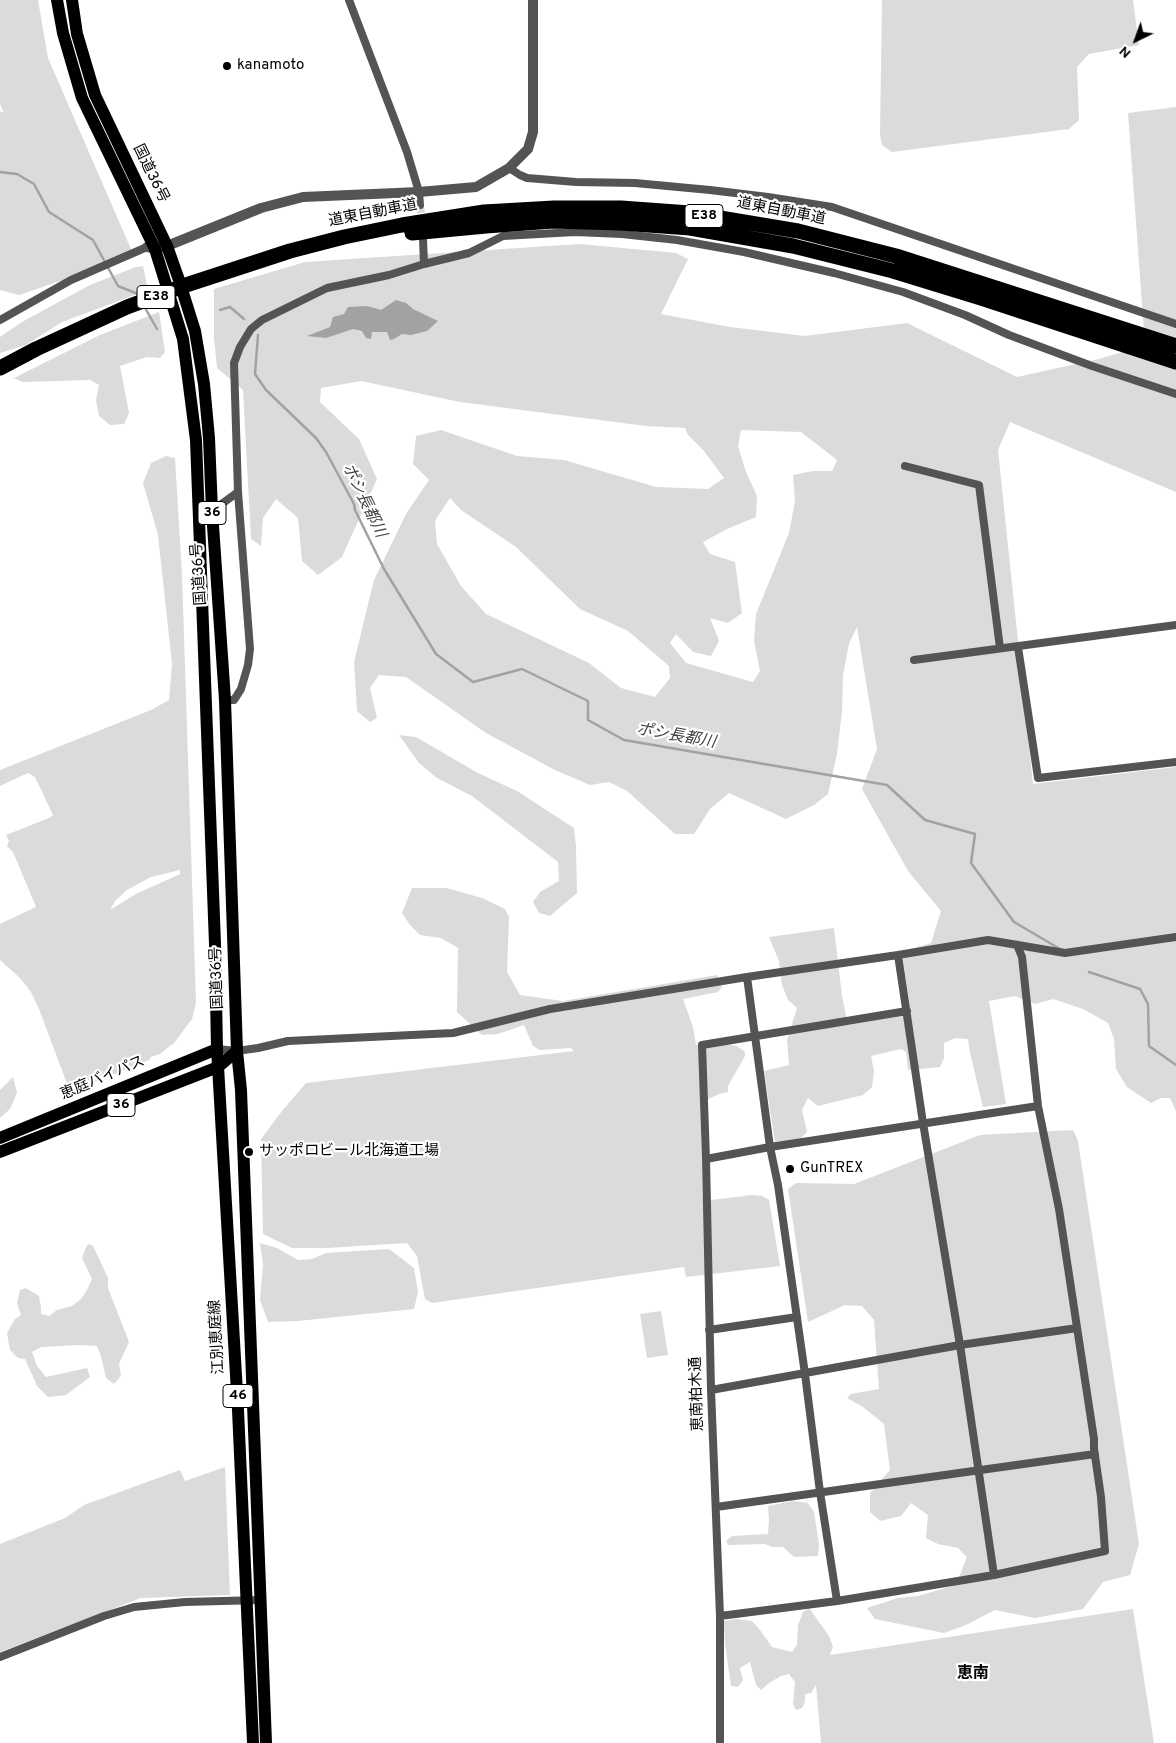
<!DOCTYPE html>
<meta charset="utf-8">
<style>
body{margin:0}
#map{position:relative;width:1176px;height:1743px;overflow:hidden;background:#fff;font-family:Overpass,sans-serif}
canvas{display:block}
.north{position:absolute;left:1111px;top:15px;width:50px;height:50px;-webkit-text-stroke:4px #fff;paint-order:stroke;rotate:222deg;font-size:14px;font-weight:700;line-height:20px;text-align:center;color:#000}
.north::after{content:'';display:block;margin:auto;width:18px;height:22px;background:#000;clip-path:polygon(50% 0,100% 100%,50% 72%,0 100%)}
</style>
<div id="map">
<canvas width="1176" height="1743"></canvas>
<div class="north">N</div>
</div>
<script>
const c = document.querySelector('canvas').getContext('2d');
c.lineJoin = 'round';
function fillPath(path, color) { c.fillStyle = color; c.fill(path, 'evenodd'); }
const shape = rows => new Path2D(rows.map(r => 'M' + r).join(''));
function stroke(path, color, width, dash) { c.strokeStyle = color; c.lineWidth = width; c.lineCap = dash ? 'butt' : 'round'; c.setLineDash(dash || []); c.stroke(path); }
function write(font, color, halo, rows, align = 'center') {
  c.font = font + ' Overpass,"Noto Sans JP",sans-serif'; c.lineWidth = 4.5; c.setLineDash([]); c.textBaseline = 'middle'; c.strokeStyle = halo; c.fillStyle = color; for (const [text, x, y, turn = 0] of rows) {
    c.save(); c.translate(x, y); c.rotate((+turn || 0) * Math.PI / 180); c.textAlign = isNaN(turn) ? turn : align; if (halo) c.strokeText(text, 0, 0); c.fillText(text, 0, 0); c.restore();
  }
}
const green = shape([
 [0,0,38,0,48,58,134,256,19,295,0,290,0,111,4,113,0,104],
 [882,0,1133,0,1139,45,1089,54,1077,67,1079,120,1069,129,892,152,882,145,880,135],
 [1176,107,1176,492,1010,422,998,450,1033,784,1176,767,1176,1111,1170,1098,1161,1098,1151,1103,1127,1087,1116,1069,1114,1039,1108,1023,1083,1009,1053,999,1035,1004,1015,996,989,1001,1006,1104,983,1107,970,1053,968,1039,955,1038,944,1043,944,1058,940,1067,908,1070,906,1052,901,1049,871,1056,874,1071,872,1087,863,1095,818,1106,808,1098,802,1110,807,1132,800,1139,775,1142,764,1071,789,1065,787,1040,797,1008,788,1000,782,985,779,961,769,937,834,928,842,996,848,1025,911,1014,903,959,911,949,931,943,941,911,908,871,862,789,877,749,857,627,849,644,843,675,842,711,837,754,828,794,814,805,786,819,729,793,710,809,694,834,675,834,627,791,609,782,590,785,555,770,486,733,406,677,379,675,370,688,377,718,370,722,357,711,354,662,374,580,406,514,429,480,413,464,416,436,441,430,517,456,564,460,656,487,708,489,724,478,704,451,688,435,685,428,646,426,460,402,361,381,321,388,320,402,359,439,377,479,342,557,318,575,302,561,298,518,276,499,263,518,261,546,251,539,243,390,217,368,214,338,214,289,305,262,580,244,676,253,688,259,661,314,730,327,805,336,907,323,1017,377,1099,359,1145,345,1128,113],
 [741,430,801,432,837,460,832,471,813,471,793,475,795,501,789,533,756,614,754,641,760,671,753,682,686,663,670,643,676,634,693,652,711,656,719,641,710,618,728,623,742,613,735,562,710,554,703,542,727,529,756,517,757,496,746,472,738,446],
 [450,498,461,510,516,547,580,609,628,631,669,666,670,678,655,697,621,688,589,663,486,614,461,586,437,544,435,521],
 [143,266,148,290,62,322,26,345,0,353,0,337,22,322,90,285,136,267],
 [159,312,165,352,160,358,147,357,120,366,129,413,124,424,110,425,99,416,96,400,99,385,90,380,22,382,14,378,100,335],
 [166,456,175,458,182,575,196,1003,192,1019,174,1043,160,1054,151,1057,149,1060,98,1081,82,1084,69,1089,39,1009,31,992,20,978,0,960,0,924,36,907,13,852,7,846,9,841,6,835,49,818,53,815,35,777,28,773,0,786,0,770,151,710,169,700,172,664,158,535,143,483,151,463],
 [180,870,180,874,136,894,110,910,115,901,127,890,151,877],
 [399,735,416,737,478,773,517,791,574,828,576,847,577,893,550,916,539,913,533,902,540,892,559,881,558,862,472,796,437,778,419,763],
 [412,888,447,888,482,898,505,909,509,917,507,972,520,995,563,1001,717,975,722,987,718,992,683,999,693,1027,696,1045,727,1044,737,1046,745,1052,745,1056,728,1086,728,1092,719,1094,700,1103,703,1201,752,1195,762,1196,769,1200,780,1266,686,1277,684,1267,432,1303,425,1299,417,1256,407,1243,327,1248,292,1248,263,1234,261,1139,282,1111,306,1083,574,1051,571,1048,540,1050,533,1046,524,1025,498,1034,482,1035,457,1012,458,948,441,938,420,935,410,925,402,913],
 [13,1077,17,1093,10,1109,0,1118,0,1090],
 [1073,1130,1078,1141,1139,1544,1130,1575,1103,1582,1083,1609,1035,1618,995,1610,966,1625,944,1633,875,1619,867,1608,898,1598,918,1596,956,1585,967,1557,958,1548,938,1544,926,1538,928,1515,911,1503,901,1516,880,1521,870,1512,870,1493,890,1470,884,1424,863,1407,847,1398,851,1394,879,1389,874,1320,862,1306,845,1305,808,1322,788,1189,796,1183,854,1184,980,1135],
 [260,1243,277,1248,298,1260,312,1259,326,1253,389,1249,414,1268,418,1292,414,1309,298,1321,268,1322,260,1300,263,1264],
 [89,1244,93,1246,108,1278,108,1288,129,1342,119,1364,121,1376,114,1384,106,1378,101,1356,97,1346,78,1345,41,1347,32,1352,37,1366,46,1377,87,1368,90,1377,66,1395,48,1397,37,1386,25,1359,18,1358,10,1350,7,1333,15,1319,21,1315,17,1303,20,1290,26,1288,39,1296,41,1307,41,1314,49,1316,57,1310,72,1306,81,1299,86,1292,92,1279,82,1258,86,1247],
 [661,1311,668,1355,647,1358,640,1314],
 [225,1467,230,1595,141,1598,0,1652,0,1544,65,1518,84,1505,180,1470,185,1481],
 [793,1501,808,1503,814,1512,819,1545,818,1556,794,1557,783,1547,772,1547,765,1544,728,1545,726,1541,732,1536,768,1534,769,1520,768,1506],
 [809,1608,829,1636,833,1647,830,1655,1133,1609,1154,1743,821,1743,816,1685,811,1693,805,1694,805,1702,802,1708,796,1710,793,1704,795,1682,789,1674,781,1676,769,1683,761,1690,756,1685,750,1662,740,1668,743,1680,738,1687,731,1686,725,1644,724,1621,736,1619,752,1621,760,1630,772,1647,792,1652,797,1645,798,1625,803,1612]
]);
const water = shape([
 [396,300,406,303,413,309,438,321,427,331,411,335,402,334,394,339,390,340,387,332,372,332,371,339,366,338,362,331,353,329,326,338,307,336,330,327,333,317,344,314,348,307,367,306,381,310]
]);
const stream = shape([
 [0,172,17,174,34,184,49,212,93,240,118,286,138,294,139,297],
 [144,306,157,329],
 [220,310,230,307,244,319],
 [258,335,255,374,266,390,316,438,326,452,354,504,355,510,384,569,436,654,473,682,522,669,588,701,588,720,624,740,887,785,925,820,975,834,971,863,1014,922,1060,949],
 [1089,972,1140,989,1148,1004,1149,1046,1176,1065]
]);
const minorTunnel = shape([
 [420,205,422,224]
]);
const minor = shape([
 [349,0,407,152,419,192,420,205],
 [509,168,520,175,527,178,576,182,635,183,710,190,768,197,832,207,1176,324],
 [423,239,424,264],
 [0,320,71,280,147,247],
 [905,466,979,485,1000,648],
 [212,511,238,492],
 [1018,647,1038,778,1176,762],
 [914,660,1176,625],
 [225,700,234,700,241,689,248,665,250,649,238,492,234,363,240,347,251,329,262,320,327,288,389,275,424,264,469,253,503,236,575,232,622,234,677,240,744,252,834,273,903,292,965,315,1009,335,1092,366,1176,394],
 [898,955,923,1123,960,1345,994,1575],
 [747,977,770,1147,778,1185,805,1374,820,1492,837,1601],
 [217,1049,237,1051,258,1048,288,1041,453,1033,550,1009,747,977,898,955,988,940,1065,953,1176,937],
 [706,1159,770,1147,1038,1106],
 [709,1330,797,1317],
 [711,1390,960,1345,1077,1328],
 [716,1507,1095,1454],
 [720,1616,837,1601,994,1575,1105,1551,1101,1497,1094,1449,1094,1439,1059,1209,1038,1106,1022,957,1017,945],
 [0,1657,104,1616,134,1607,185,1602,261,1600],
 [720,1743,720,1616,711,1390,706,1159,702,1045,907,1011]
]);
const tertiary = shape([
 [147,247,155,249,167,246,261,208,303,197,419,192,476,187,509,168,528,149,533,132,533,0]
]);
const primary = shape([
 [217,1049,238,1410,253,1743],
 [237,1051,241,1090,266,1743]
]);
const trunk = shape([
 [0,1138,217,1049,215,944,196,440,183,339,155,249,82,98,63,33,57,0],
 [0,1152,218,1067,237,1051,225,700,212,511,209,438,204,384,195,331,179,280,167,246,95,95,77,34,72,0]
]);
const motorway = shape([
 [412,233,486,226,553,221,620,223,690,228,793,246,893,271,981,298,1176,362],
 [0,368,36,349,127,307,186,285,290,251,344,237,402,225,484,212,554,208,621,208,690,213,798,231,896,256,1176,346]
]);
const markers = [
 [227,66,5,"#000"],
 [249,1152,5,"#000"],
 [790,1169,5,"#000"]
];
const shields = [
 [704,216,38],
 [156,297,38],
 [212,513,28],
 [121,1105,28],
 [238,1396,30]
];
const shieldNames = [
 ["E38",704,216],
 ["E38",156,297],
 ["36",212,513],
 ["36",121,1105],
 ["46",238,1396]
];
const poiNames = [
 ["kanamoto",237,66],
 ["サッポロビール北海道工場",259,1152],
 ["GunTREX",800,1169]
];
const streetNames = [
 ["国道36号",150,174,64],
 ["道東自動車道",781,212,11],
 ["道東自動車道",373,214,-11],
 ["国道36号",200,574,-94],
 ["国道36号",218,978,-92],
 ["恵庭バイパス",103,1079,-23],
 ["江別恵庭線",218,1337,-93],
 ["恵南柏木通",698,1394,-92]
];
const waterNames = [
 ["ポシ長都川",363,501,64],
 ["ポシ長都川",676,737,10]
];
const neighbourhoodNames = [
 ["恵南",973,1675]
];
fillPath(green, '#dbdbdb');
fillPath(water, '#a2a2a2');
stroke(stream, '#a2a2a2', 2.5);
stroke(minorTunnel, '#d9d9d9', 8, [8, 4]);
stroke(minor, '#545454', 8);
stroke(tertiary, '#545454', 10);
stroke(primary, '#000', 12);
stroke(trunk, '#000', 12);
stroke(motorway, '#000', 15);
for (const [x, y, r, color] of markers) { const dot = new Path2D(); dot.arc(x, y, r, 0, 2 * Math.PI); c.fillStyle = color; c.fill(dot); stroke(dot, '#fff', 2); }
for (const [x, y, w] of shields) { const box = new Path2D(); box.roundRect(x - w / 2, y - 11.5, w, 23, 4); c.fillStyle = '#fff'; c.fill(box); stroke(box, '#000', 1); }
write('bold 14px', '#000', null, shieldNames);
write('15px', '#000', '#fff', poiNames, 'left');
write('15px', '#000', '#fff', streetNames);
write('italic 16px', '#434343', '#fff', waterNames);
write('bold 16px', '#000', '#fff', neighbourhoodNames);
</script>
